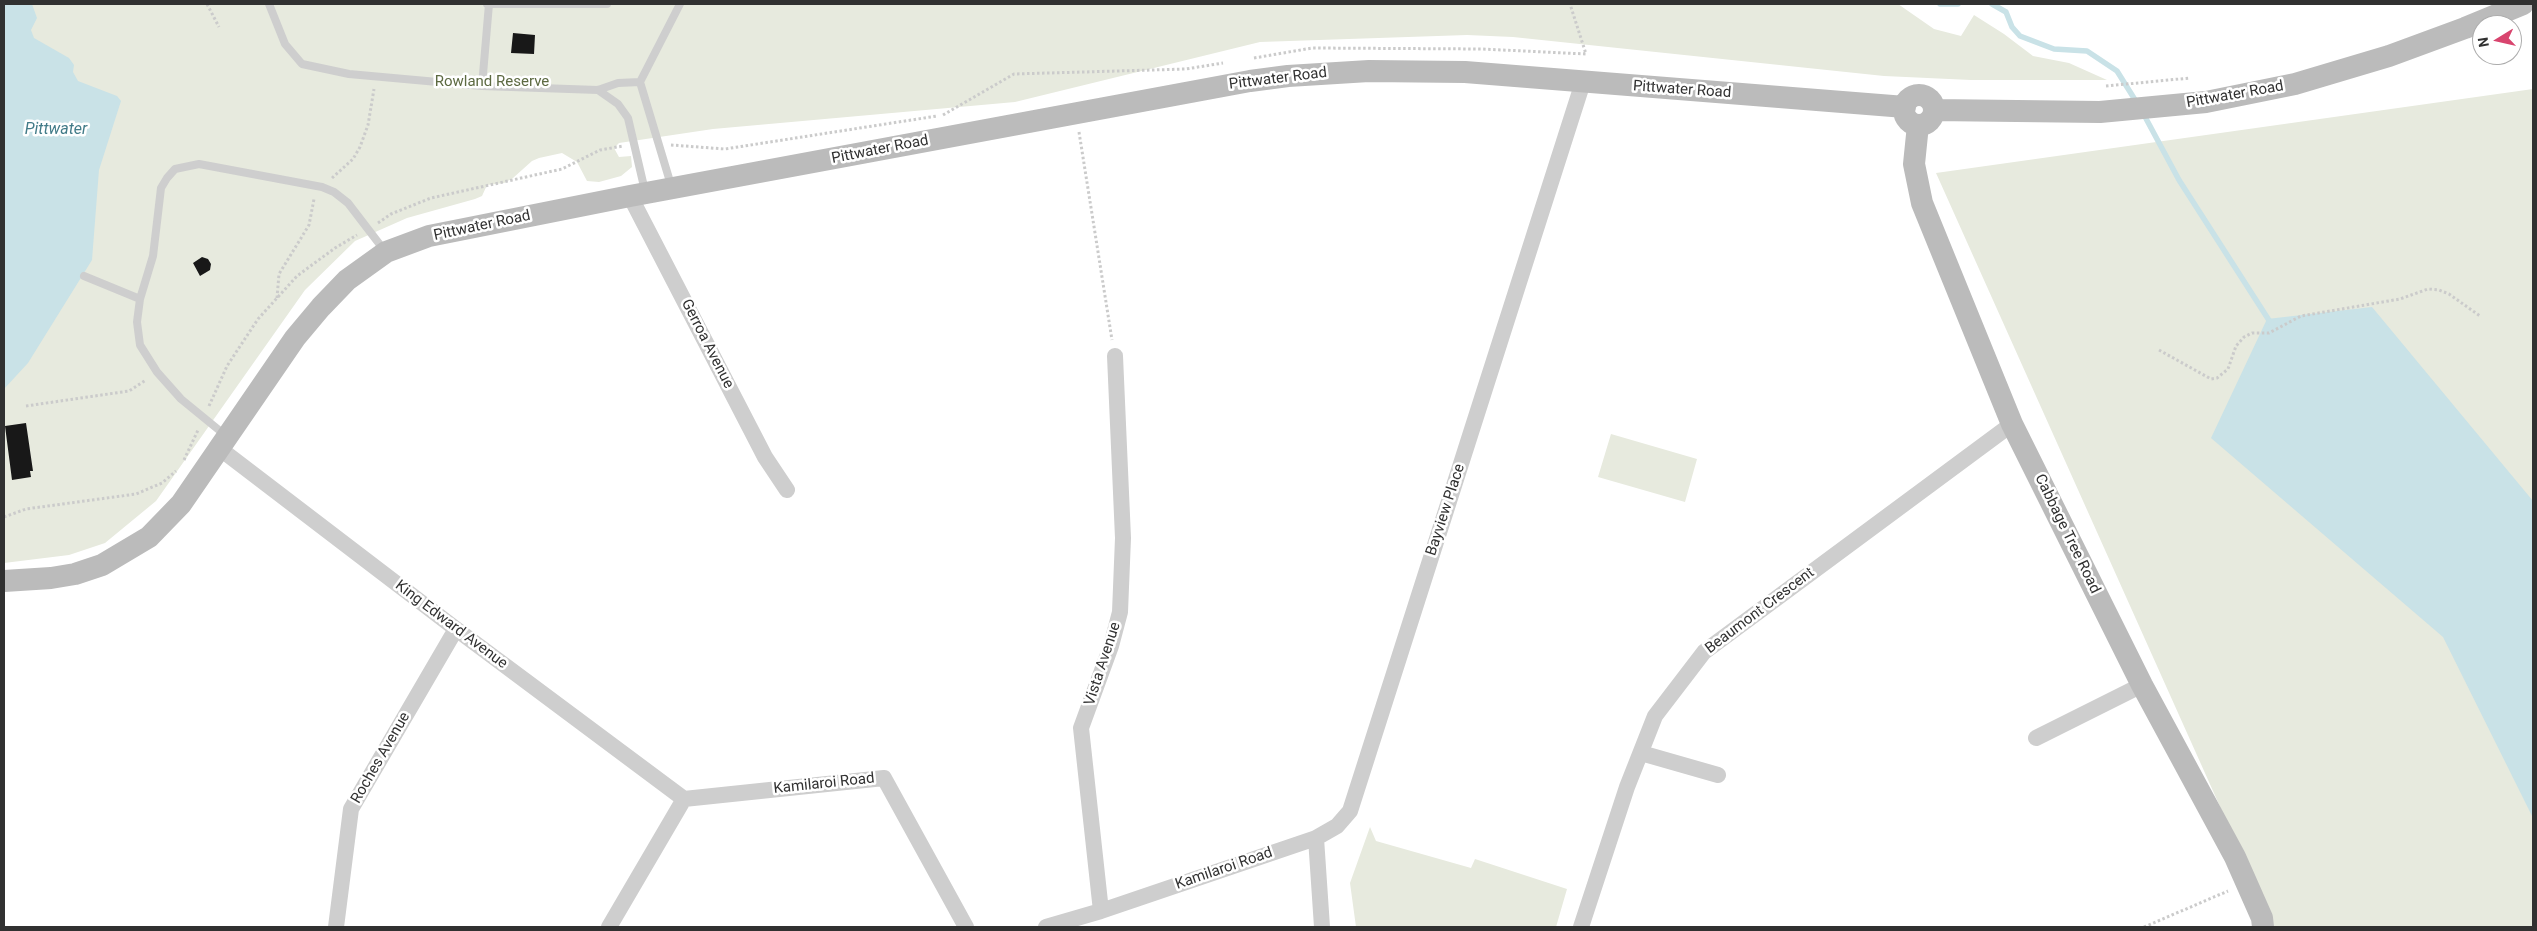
<!DOCTYPE html>
<style>
body{margin:0}
#map{position:relative;width:2537px;height:931px;overflow:hidden;background:#fff;font-family:Roboto,sans-serif}
canvas{display:block}
.frame{position:absolute;inset:0;border:5px solid #313131;pointer-events:none}
.north{position:absolute;left:2472px;top:15px;width:50px;height:50px;box-sizing:border-box;background:#fff;border:1px solid #adadad;border-radius:50%;rotate:261deg;font-size:14px;font-weight:700;line-height:20px;text-align:center;color:#313131}
.north::after{content:'';display:block;margin:auto;width:18px;height:22px;background:#d8446e;clip-path:polygon(50% 0,100% 100%,50% 72%,0 100%)}
</style>
<div id="map">
<canvas width="2537" height="931"></canvas>
<div class="frame"></div>
<div class="north">N</div>
</div>
<script>
const c = document.querySelector('canvas').getContext('2d');
c.lineJoin = 'round';
function fillPath(path, color) { c.fillStyle = color; c.fill(path, 'evenodd'); }
const shape = rows => new Path2D(rows.map(r => 'M' + r).join(''));
function stroke(path, color, width, dash) { c.strokeStyle = color; c.lineWidth = width; c.lineCap = dash ? 'butt' : 'round'; c.setLineDash(dash || []); c.stroke(path); }
function write(font, color, halo, rows, align = 'center') {
  c.font = font + ' Roboto,sans-serif'; c.lineWidth = 5; c.setLineDash([]); c.textBaseline = 'middle'; c.strokeStyle = halo; c.fillStyle = color; for (const [text, x, y, turn = 0] of rows) {
    c.save(); c.translate(x, y); c.rotate((+turn || 0) * Math.PI / 180); c.textAlign = isNaN(turn) ? turn : align; if (halo) c.strokeText(text, 0, 0); c.fillText(text, 0, 0); c.restore();
  }
}
const green = shape([
 [4,4,1898,4,1934,29,1961,36,1974,15,2004,34,2033,56,2069,63,2107,80,1971,80,1884,76,1513,37,1467,35,1260,42,1015,102,713,129,619,143,614,148,619,157,631,156,632,167,621,176,599,182,587,181,577,162,562,153,539,158,532,161,513,178,504,183,487,185,482,196,475,199,407,218,355,241,305,290,156,501,105,543,69,555,4,563],
 [2533,89,2533,927,2274,927,1936,173],
 [1611,434,1697,459,1685,502,1598,477],
 [1370,827,1376,841,1471,868,1475,859,1567,889,1556,927,1356,927,1350,883]
]);
const water = shape([
 [4,4,32,4,37,18,31,30,34,38,69,58,74,65,73,72,78,81,117,96,121,101,99,170,92,260,28,363,4,389],
 [2372,307,2533,501,2533,818,2443,637,2211,438,2267,319]
]);
const stream = shape([
 [1940,4,1958,4],
 [1992,4,2006,12,2012,27,2020,36,2054,49,2087,51,2117,71,2137,103],
 [2143,113,2179,180,2272,325]
]);
const building = shape([
 [513,33,535,35,534,54,511,53],
 [202,257,208,259,211,264,210,270,200,276,193,263],
 [26,423,33,471,30,471,31,477,12,480,5,426]
]);
const path = shape([
 [207,4,219,27],
 [1254,58,1312,48,1482,49,1586,54,1570,4],
 [2106,86,2190,78],
 [943,115,1014,74,1186,69,1223,63],
 [1079,132,1112,340],
 [671,145,725,149,937,116],
 [332,178,353,159,360,147,368,125,374,89],
 [378,223,391,214,431,198,562,169,600,150,623,146],
 [277,298,279,274,309,225,314,199],
 [2159,350,2211,379,2217,378,2228,369,2236,346,2244,337,2252,333,2269,333,2301,316,2400,299,2428,289,2439,290,2449,294,2480,316],
 [26,406,129,391,146,380],
 [209,406,227,366,258,319,297,276,335,248,357,235],
 [184,460,198,430],
 [4,517,26,509,136,494,162,483,176,471],
 [2144,927,2228,891]
]);
const lane = shape([
 [269,4,285,44,302,64,349,74,482,86,598,90,618,83,640,82],
 [487,4,607,4],
 [482,86,489,4],
 [598,90,618,104,628,118,645,191],
 [671,185,640,82,680,4],
 [84,276,140,299],
 [225,435,181,399,157,372,140,345,137,322,140,299,153,256,161,188,167,178,175,169,199,164,322,187,334,192,348,203,384,250]
]);
const street = shape([
 [630,196,765,457,787,490],
 [219,448,456,629,684,799],
 [2036,738,2142,685],
 [1641,753,1718,775],
 [684,799,884,778,966,927],
 [1101,911,1081,728,1111,646,1120,612,1123,538,1115,356],
 [336,927,351,809,456,629],
 [609,927,684,799],
 [1046,927,1101,911,1316,838],
 [1322,927,1316,838,1337,826,1350,811,1583,82],
 [1581,927,1627,787,1655,716,1704,652,2012,424]
]);
const secondary = shape([
 '1904 110a15 15 0 1 1 30 0a15 15 0 1 1-30 0Z',
 [1934,110,2100,112,2206,102,2295,84,2389,56,2465,28,2523,4],
 [1918,125,1914,164,1922,203,2012,424,2142,685,2235,857,2262,918,2263,927],
 [4,581,51,578,75,574,102,565,149,537,181,504,295,338,321,307,347,280,386,252,429,236,630,196,1250,81,1288,76,1369,71,1465,72,1905,107]
]);
const streetNames = [
 ["Pittwater Road",1278,79,-7],
 ["Pittwater Road",1682,90,4],
 ["Pittwater Road",2235,95,-10],
 ["Pittwater Road",880,150,-11],
 ["Pittwater Road",482,226,-12],
 ["Gerroa Avenue",707,344,63],
 ["Bayview Place",1446,510,-72],
 ["Cabbage Tree Road",2067,534,64],
 ["Beaumont Crescent",1760,611,-37],
 ["King Edward Avenue",451,625,37],
 ["Vista Avenue",1103,664,-72],
 ["Roches Avenue",381,758,-60],
 ["Kamilaroi Road",824,784,-6],
 ["Kamilaroi Road",1224,869,-19]
];
const parkNames = [
 ["Rowland Reserve",492,82]
];
const waterNames = [
 ["Pittwater",56,130]
];
fillPath(green, '#e7eade');
fillPath(water, '#c9e2e7');
stroke(stream, '#c9e2e7', 5.5);
fillPath(building, '#181818');
stroke(path, '#cbcbcb', 3, [2.5, 2.5]);
stroke(lane, '#cecece', 8);
stroke(street, '#cecece', 16);
stroke(secondary, '#bbb', 22);
write('15px', '#313131', '#fff', streetNames);
write('15px', '#5d6a42', '#fff', parkNames);
write('italic 16px', '#427b88', '#fff', waterNames);
</script>
